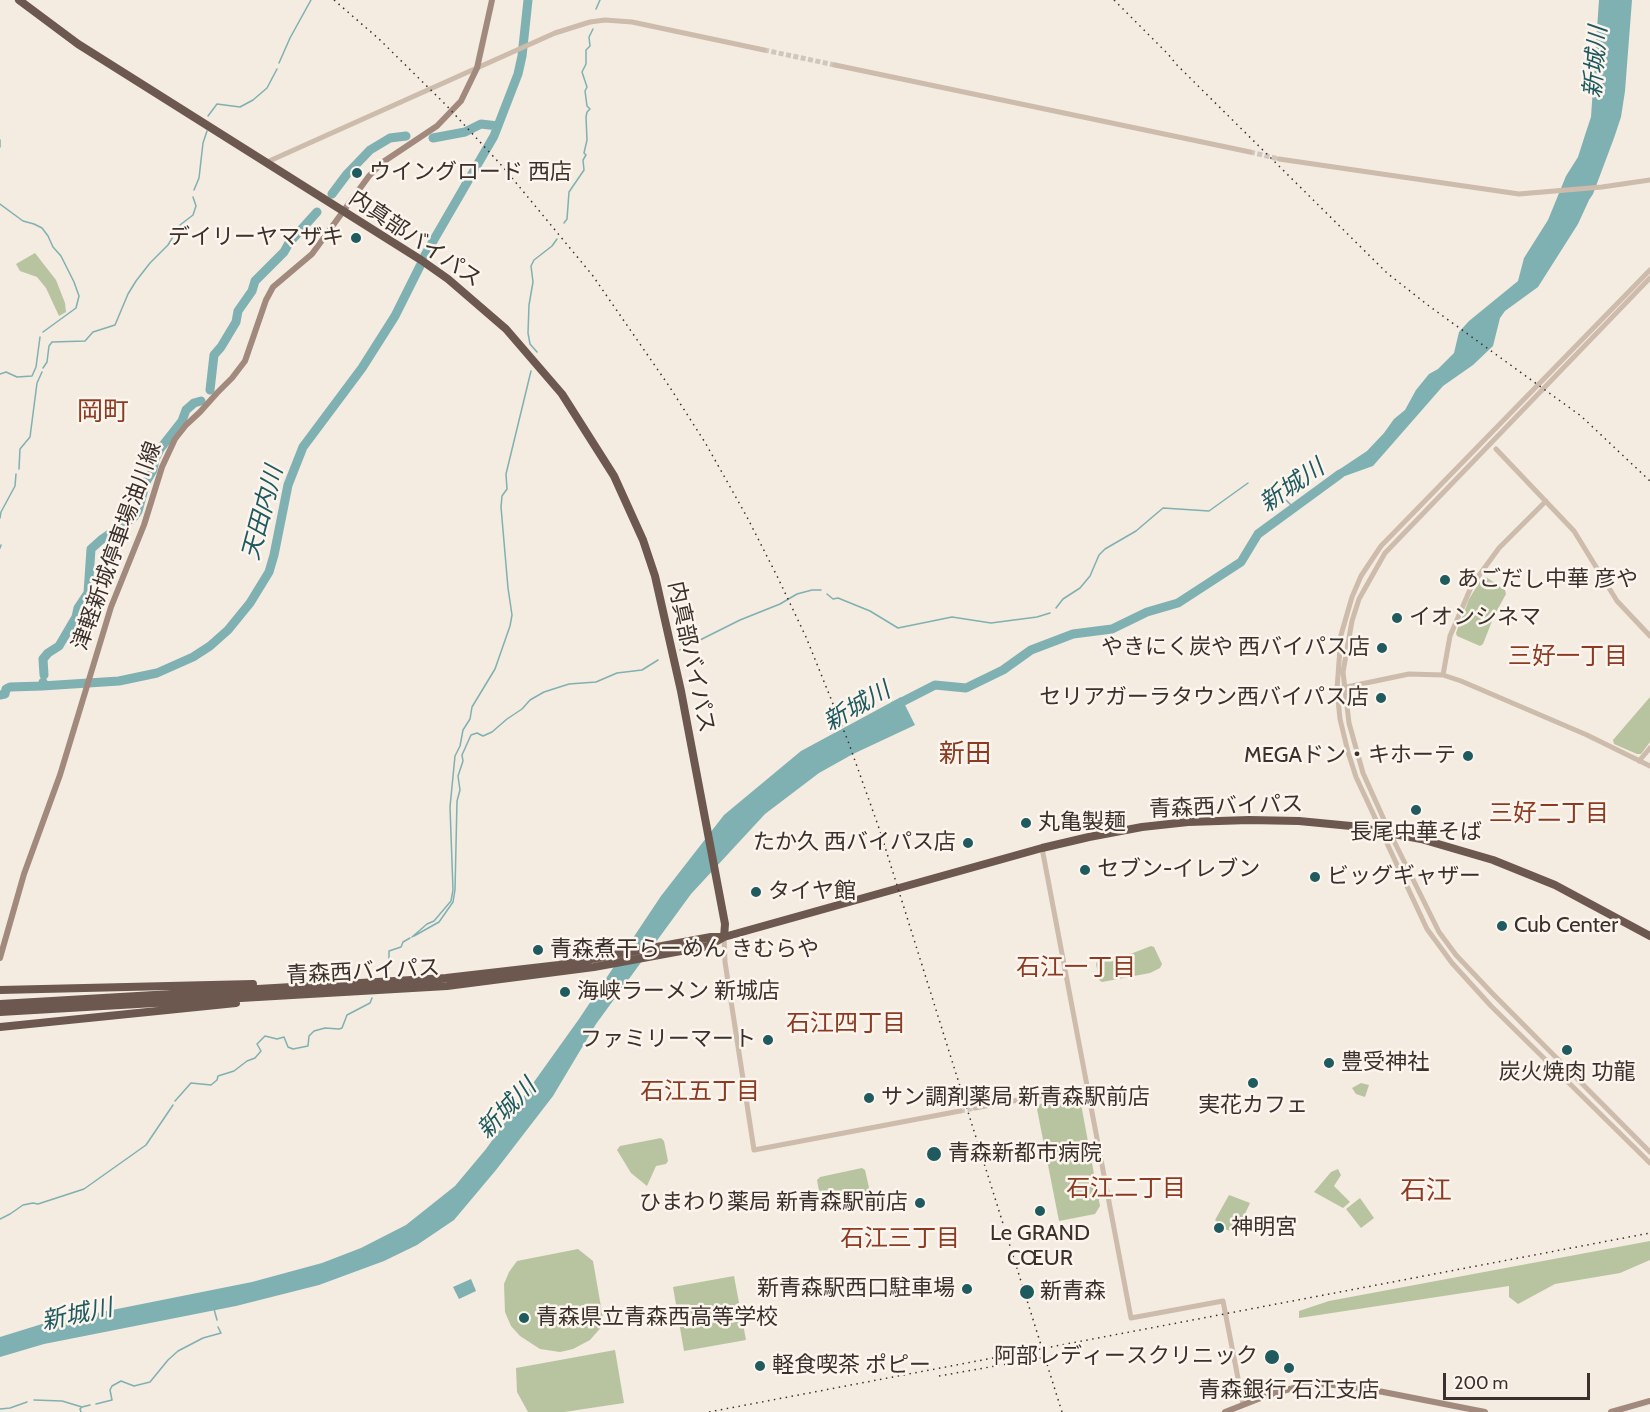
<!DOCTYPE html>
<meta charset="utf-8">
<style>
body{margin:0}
#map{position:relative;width:1650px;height:1412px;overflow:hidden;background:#f4ebe1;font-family:Cabin,sans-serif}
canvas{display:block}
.scale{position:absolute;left:1443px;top:1373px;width:147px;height:27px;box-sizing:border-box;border:3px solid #3b302b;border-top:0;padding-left:8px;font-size:18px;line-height:21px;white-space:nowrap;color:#3b302b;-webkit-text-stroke:4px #fbf5ee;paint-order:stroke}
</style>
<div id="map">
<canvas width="1650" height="1412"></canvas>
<div class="scale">200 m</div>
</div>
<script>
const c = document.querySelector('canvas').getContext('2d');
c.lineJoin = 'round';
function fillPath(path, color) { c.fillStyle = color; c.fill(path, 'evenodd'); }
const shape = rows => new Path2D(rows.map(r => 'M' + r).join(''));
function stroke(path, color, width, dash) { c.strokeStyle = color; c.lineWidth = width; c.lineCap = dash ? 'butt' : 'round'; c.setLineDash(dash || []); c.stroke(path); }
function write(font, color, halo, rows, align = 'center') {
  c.font = font + ' Cabin,"Noto Sans JP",sans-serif'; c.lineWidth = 5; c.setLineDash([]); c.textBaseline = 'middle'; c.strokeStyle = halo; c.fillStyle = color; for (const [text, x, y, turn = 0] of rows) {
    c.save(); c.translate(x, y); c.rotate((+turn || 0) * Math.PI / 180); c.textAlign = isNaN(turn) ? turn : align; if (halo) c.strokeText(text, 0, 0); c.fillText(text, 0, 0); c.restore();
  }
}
const green = shape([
 [35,253,56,280,65,303,66,312,59,316,46,288,37,277,20,271,16,264],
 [1486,577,1505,590,1506,594,1494,616,1483,644,1480,646,1457,636,1456,633,1469,599,1482,578],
 [1650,697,1650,742,1641,754,1637,754,1614,744,1613,740],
 [1151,946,1154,947,1162,964,1160,968,1150,973,1102,982,1099,980,1096,964,1098,960,1133,953],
 [1361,1083,1369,1085,1365,1097,1356,1094,1352,1088],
 [1073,1097,1081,1104,1100,1206,1095,1214,1059,1221,1037,1109,1040,1104],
 [661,1138,664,1141,668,1161,666,1164,656,1166,647,1186,631,1173,617,1150,620,1146],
 [862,1168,865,1170,870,1192,868,1196,824,1204,821,1202,817,1180,820,1177],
 [1338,1169,1341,1175,1334,1186,1350,1202,1343,1208,1314,1192,1331,1172],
 [1229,1195,1250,1203,1236,1233,1225,1229,1215,1220],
 [1360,1198,1374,1218,1361,1228,1346,1209],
 [1650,1241,1650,1260,1620,1273,1555,1284,1518,1304,1509,1297,1509,1286,1299,1318,1299,1311,1329,1301],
 [578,1249,593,1261,604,1324,590,1340,573,1349,560,1352,540,1349,520,1336,511,1326,505,1312,504,1284,509,1272,517,1261],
 [734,1276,746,1340,684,1351,673,1287],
 [615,1350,624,1403,564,1412,528,1412,517,1392,516,1368]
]);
const water = shape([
 [1599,0,1632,0,1625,91,1621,117,1614,138,1593,194,1589,200,1578,224,1538,287,1505,311,1500,318,1493,346,1473,365,1443,386,1373,466,1331,481,1334,473,1367,451,1384,433,1394,419,1405,410,1416,390,1429,374,1438,369,1454,353,1459,332,1469,321,1518,281,1524,258,1548,220,1566,176,1578,157,1586,132,1591,117],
 [901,697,915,725,853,754,819,773,765,814,691,894,596,1024,553,1096,496,1170,454,1220,417,1245,384,1261,319,1285,236,1306,44,1344,0,1357,0,1337,42,1324,252,1282,322,1263,361,1248,406,1225,455,1186,486,1149,579,1019,661,896,724,815,801,751],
 [471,1279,476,1291,459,1299,453,1287]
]);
const stream = shape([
 [596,9,600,0],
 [279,63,290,38,311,0],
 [208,116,217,104,240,107,253,100,267,88,277,69],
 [0,140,0,147],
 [194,190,199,178,203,143,207,131],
 [0,204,23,221,34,224,42,228,48,236,53,247,61,256,74,282,79,296,76,308,43,332],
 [564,223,567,219,569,192,584,170,583,160,586,155,584,153,587,140,586,117,587,112,590,109,587,106,585,91,587,87,582,72,586,64,586,50,590,46,589,37,593,29],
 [537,352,530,344,528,333,529,305,533,282,531,266,534,260,552,246,557,239],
 [43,368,47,362,49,346,52,342,85,341,93,332,115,325,128,294,136,281,150,263,168,245,180,225,193,215,196,206,193,197],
 [0,374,6,372,17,377,32,376,36,367,40,337],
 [19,469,20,449,30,437,37,383,42,372],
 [1286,500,1294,508],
 [0,518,1,512,15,486,16,474],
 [0,548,1,545],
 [827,594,833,599,838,598,870,611,898,628,952,617,991,623,1037,617,1050,613],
 [1056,608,1063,599,1080,588,1090,576,1099,555,1105,549,1136,531,1163,508,1209,511,1248,483],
 [680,650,740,620,780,604,797,594,812,590,821,590],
 [414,936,439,922,453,902,455,890,457,801,460,790,458,776,463,761,462,755,471,735,477,733,483,736,492,732,507,719,522,709,530,700,544,692,569,684,596,682,617,673,642,670,658,660],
 [412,937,427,924,434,921,451,901,453,890,450,807,455,756,460,746,463,730,470,719,472,707,495,669,510,626,512,615,508,588,501,507,502,496,507,489,506,474,531,371],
 [384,974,389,968,389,951,401,947,403,942,410,938],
 [175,1101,191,1083,211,1085,217,1080,218,1076,234,1071,247,1061,255,1058,261,1051,257,1044,265,1036,277,1039,284,1037,288,1047,293,1049,308,1046,309,1036,314,1031,325,1028,339,1029,342,1028,347,1015,370,1003,372,998],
 [0,1219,10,1214,23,1205,33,1203,38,1204,84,1189,146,1145,173,1105],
 [214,1309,217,1320],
 [34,1400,62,1401,82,1407],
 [96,1404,112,1400,110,1390,112,1386,121,1381,134,1386,150,1382,168,1360,178,1351,203,1338,221,1333,218,1327],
 [0,1409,10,1408,27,1402],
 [81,1412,80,1409,82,1407,90,1405]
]);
const river = shape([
 [433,138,465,132,481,124,498,126],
 [332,194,347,174,370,150,390,138,406,136],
 [425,255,494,136,518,74,522,56,528,0],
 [210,390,214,355,221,347,236,322,238,311,252,291,255,281,284,252,289,243,317,212],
 [44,675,43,659,48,653,59,646,76,617,78,608,88,593,91,549,101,540,134,517,138,511,146,482,153,470,155,459,160,449,182,421,186,410,194,403,201,401],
 [42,686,119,681,157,673,193,657,210,646,228,630,250,603,269,572,274,555,288,485,303,447,362,368,395,316,420,266],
 [0,695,5,694,6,689,10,687,42,686,43,682],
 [894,706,935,685,966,688,1003,670,1031,650,1073,634,1112,629,1147,612,1178,603,1241,562,1258,534,1340,474]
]);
const tertiaryTunnel = shape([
 [764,50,835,65],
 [1250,152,1279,159],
 [960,1111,975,1108]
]);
const tertiary = shape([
 [835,65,1250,152],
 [1279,159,1519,194,1602,187,1650,180],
 [267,162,555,33,590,22,605,20,632,22,764,50],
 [1650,270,1381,546,1361,576,1352,597,1341,635,1337,689,1340,719,1348,752,1356,777,1427,929,1452,963,1491,1006,1650,1163],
 [1650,278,1385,553,1359,599,1352,621,1343,672,1349,723,1363,773,1390,833,1439,932,1456,955,1492,993,1650,1152],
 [1496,449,1574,531,1617,601,1650,636],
 [1443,675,1450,636,1472,585,1499,548,1546,501],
 [1342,688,1409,674,1443,675,1461,681,1587,735,1650,766],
 [1639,761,1650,748],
 [1042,848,1131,1318,1223,1301,1243,1404],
 [724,937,725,962,754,1150,960,1111],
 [975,1108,1088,1087]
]);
const secondary = shape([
 [0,958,24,874,60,775,111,607,144,525,162,467,175,439,186,425,200,412,217,393,232,378,245,361,266,300,273,287,312,254,369,176,383,162,437,126,461,101,477,68,492,0],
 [1225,1412,1271,1394,1294,1388,1325,1384,1368,1389,1485,1412],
 [1611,1412,1650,1401]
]);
const trunk = shape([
 [19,0,78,44,421,260,448,279,506,329,562,394,614,476,643,540,655,576,681,691,725,924,724,937],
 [0,990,253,984],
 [0,1004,446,978,559,965,711,937,723,937],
 [0,1012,447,986,594,967,708,946,724,937,1042,848,1089,837,1142,827,1188,822,1249,820,1299,821,1351,826,1421,839,1493,860,1555,885,1650,936],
 [0,1027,236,1003]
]);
const rail = shape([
 [334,0,379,39,446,105,503,167,593,276,669,386,706,444,747,517,778,578,806,637,848,741,880,831,1062,1412],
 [1114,0,1168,54,1177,65,1387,273,1429,306,1581,416,1650,481],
 [939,1376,1052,1356],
 [709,1412,1650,1233]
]);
const markers = [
 [357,173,6,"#1f5a5e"],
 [356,238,6,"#1f5a5e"],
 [1445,580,6,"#1f5a5e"],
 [1397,618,6,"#1f5a5e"],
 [1382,648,6,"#1f5a5e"],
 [1381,698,6,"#1f5a5e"],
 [1468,756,6,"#1f5a5e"],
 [1416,810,6,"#1f5a5e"],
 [1026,823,6,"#1f5a5e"],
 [968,843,6,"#1f5a5e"],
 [1085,870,6,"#1f5a5e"],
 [1315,877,6,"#1f5a5e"],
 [756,892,6,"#1f5a5e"],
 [1502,926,6,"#1f5a5e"],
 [538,950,6,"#1f5a5e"],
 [565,992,6,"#1f5a5e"],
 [768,1040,6,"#1f5a5e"],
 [1567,1050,6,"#1f5a5e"],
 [1329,1063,6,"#1f5a5e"],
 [1253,1083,6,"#1f5a5e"],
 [869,1098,6,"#1f5a5e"],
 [934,1154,8,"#1f5a5e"],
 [920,1203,6,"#1f5a5e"],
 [1040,1211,6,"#1f5a5e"],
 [1219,1228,6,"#1f5a5e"],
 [967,1289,6,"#1f5a5e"],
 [1027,1292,8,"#1f5a5e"],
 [524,1318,6,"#1f5a5e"],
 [1272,1357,8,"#1f5a5e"],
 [760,1366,6,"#1f5a5e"],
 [1289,1368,6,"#1f5a5e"]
];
const poiNames = [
 ["ウイングロード 西店",369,173],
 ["デイリーヤマザキ",344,238,"right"],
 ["あごだし中華 彦や",1457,580],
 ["イオンシネマ",1409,618],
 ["やきにく炭や 西バイパス店",1370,648,"right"],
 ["セリアガーラタウン西バイパス店",1369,698,"right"],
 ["MEGAドン・キホーテ",1456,756,"right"],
 ["丸亀製麺",1038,823],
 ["長尾中華そば",1416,833,"center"],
 ["たか久 西バイパス店",956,843,"right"],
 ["セブン-イレブン",1097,870],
 ["ビッグギャザー",1327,877],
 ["タイヤ館",768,892],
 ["Cub Center",1514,926],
 ["青森煮干らーめん きむらや",550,950],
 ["海峡ラーメン 新城店",577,992],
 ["ファミリーマート",756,1040,"right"],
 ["豊受神社",1341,1063],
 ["炭火焼肉 功龍",1567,1073,"center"],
 ["サン調剤薬局 新青森駅前店",881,1098],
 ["実花カフェ",1253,1106,"center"],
 ["青森新都市病院",948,1154],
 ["ひまわり薬局 新青森駅前店",908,1203,"right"],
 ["神明宮",1231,1228],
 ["Le GRAND",1040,1234,"center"],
 ["CŒUR",1040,1259,"center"],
 ["新青森駅西口駐車場",955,1289,"right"],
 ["新青森",1040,1292],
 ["青森県立青森西高等学校",536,1318],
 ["阿部レディースクリニック",1258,1357,"right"],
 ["軽食喫茶 ポピー",772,1366],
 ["青森銀行 石江支店",1289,1391,"center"]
];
const streetNames = [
 ["内真部バイパス",415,239,34],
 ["津軽新城停車場油川線",117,546,-70],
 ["内真部バイパス",691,657,78],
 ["青森西バイパス",1226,807,-2],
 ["青森西バイパス",363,972,-3]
];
const waterNames = [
 ["新城川",1596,62,-85],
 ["新城川",1292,486,-35],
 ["天田内川",263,513,-75],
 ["新城川",857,707,-30],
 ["新城川",507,1109,-46],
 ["新城川",77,1315,-12]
];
const neighbourhoodNames = [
 ["三好一丁目",1568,657],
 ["三好二丁目",1549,814],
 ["石江一丁目",1076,968],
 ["石江四丁目",846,1024],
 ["石江五丁目",700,1092],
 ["石江二丁目",1126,1189],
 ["石江三丁目",900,1239]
];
const quarterNames = [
 ["岡町",103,412],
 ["新田",965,754],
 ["石江",1426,1191]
];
fillPath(green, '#b8c4a0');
fillPath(water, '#7fb0b2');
stroke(stream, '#7fb0b2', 1.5);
stroke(river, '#7fb0b2', 9);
stroke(tertiaryTunnel, '#cfc6bd', 5, [5, 2.5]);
stroke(tertiary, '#cdbbac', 5);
stroke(secondary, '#a18a7d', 6);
stroke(trunk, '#6c584f', 8);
stroke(rail, '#3b302b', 1.5, [1.5, 4.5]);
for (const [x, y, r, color] of markers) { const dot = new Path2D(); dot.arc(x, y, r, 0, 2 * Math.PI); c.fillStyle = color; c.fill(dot); stroke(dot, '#fbf5ee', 2); }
write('22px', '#3b302b', '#fbf5ee', poiNames, 'left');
write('22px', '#3b302b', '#fbf5ee', streetNames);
write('italic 24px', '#1f5a5e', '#fbf5ee', waterNames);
write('24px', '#8c3b22', '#fbf5ee', neighbourhoodNames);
write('26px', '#8c3b22', '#fbf5ee', quarterNames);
</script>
